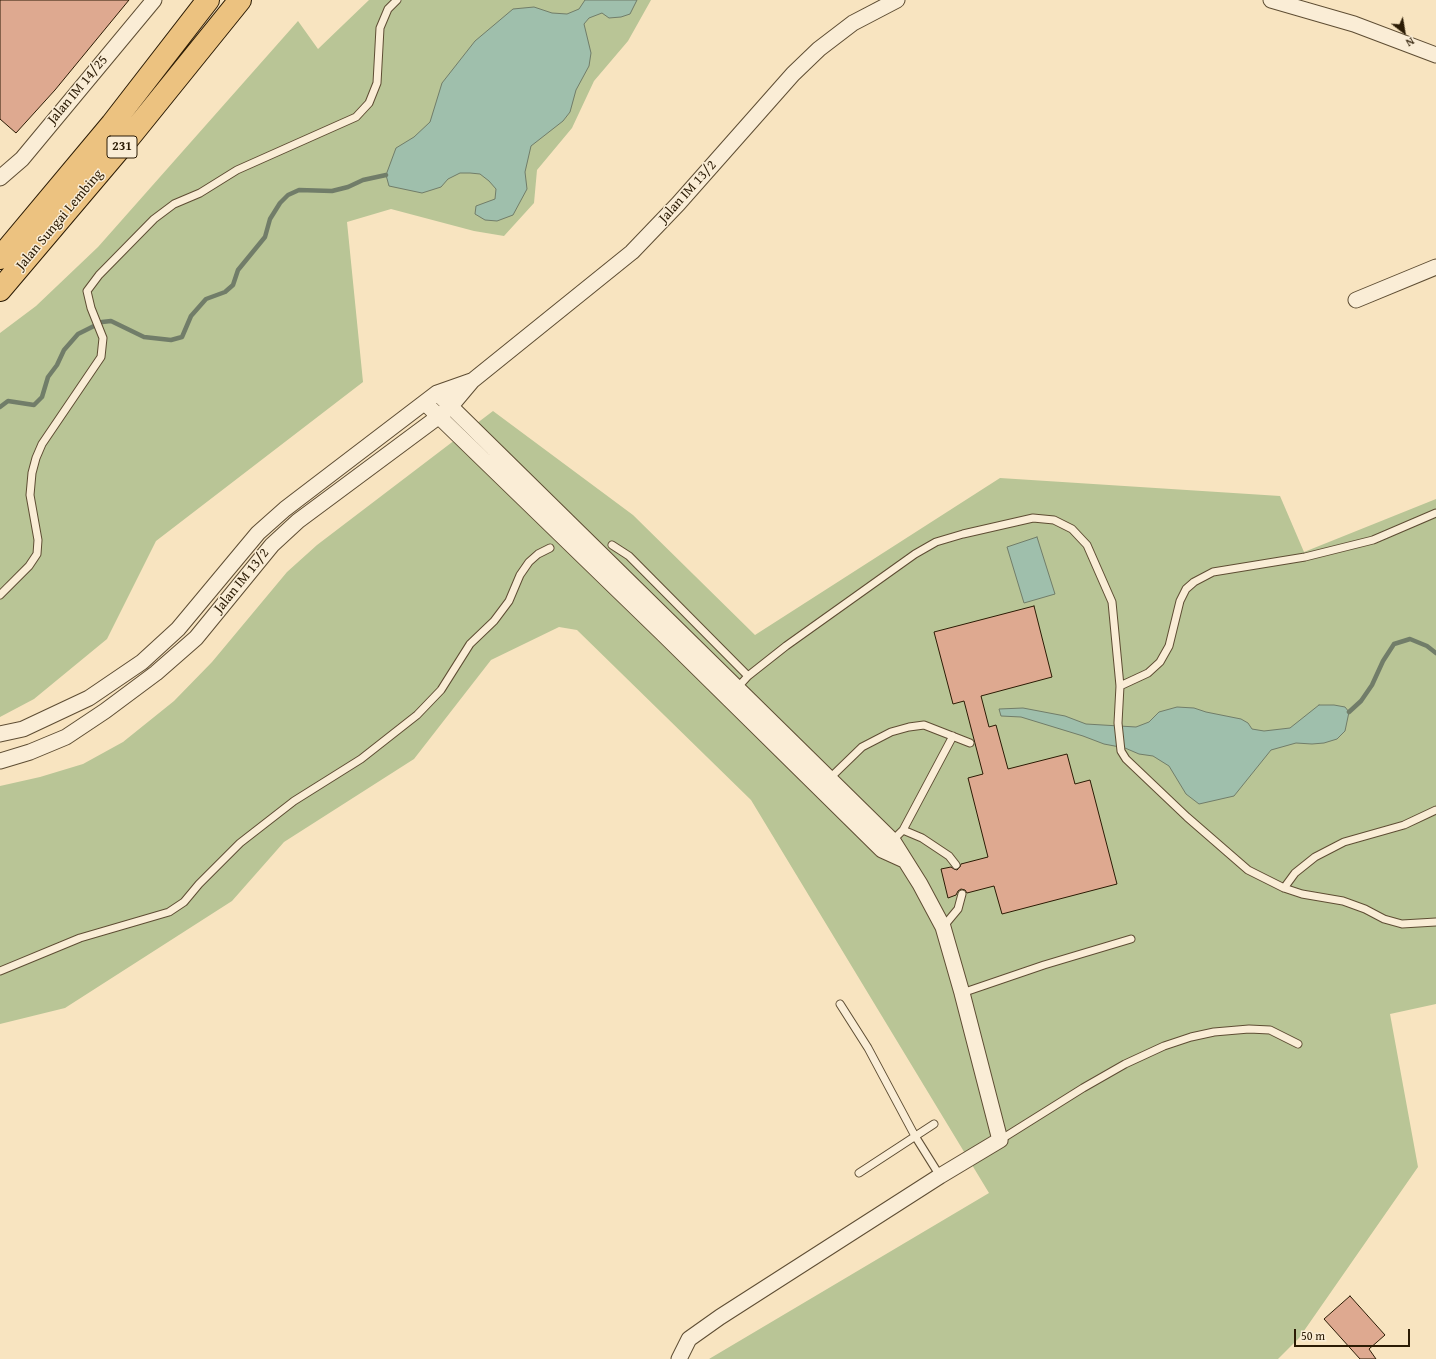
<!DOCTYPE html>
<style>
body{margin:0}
#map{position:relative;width:1436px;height:1359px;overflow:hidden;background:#f8e4c0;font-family:"Gentium Book Plus",serif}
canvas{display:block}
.north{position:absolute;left:1384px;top:12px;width:40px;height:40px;-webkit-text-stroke:3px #faedd6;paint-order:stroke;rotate:149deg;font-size:11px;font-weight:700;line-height:16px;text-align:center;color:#2b1b04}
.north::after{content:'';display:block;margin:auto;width:14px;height:18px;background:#2b1b04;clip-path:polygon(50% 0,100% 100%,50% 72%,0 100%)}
.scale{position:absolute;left:1294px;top:1329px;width:116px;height:18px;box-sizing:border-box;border:2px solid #2b1b04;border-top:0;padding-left:5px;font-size:12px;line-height:14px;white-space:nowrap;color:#2b1b04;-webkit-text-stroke:3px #faedd6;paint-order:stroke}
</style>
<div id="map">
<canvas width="1436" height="1359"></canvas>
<div class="north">N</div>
<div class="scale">50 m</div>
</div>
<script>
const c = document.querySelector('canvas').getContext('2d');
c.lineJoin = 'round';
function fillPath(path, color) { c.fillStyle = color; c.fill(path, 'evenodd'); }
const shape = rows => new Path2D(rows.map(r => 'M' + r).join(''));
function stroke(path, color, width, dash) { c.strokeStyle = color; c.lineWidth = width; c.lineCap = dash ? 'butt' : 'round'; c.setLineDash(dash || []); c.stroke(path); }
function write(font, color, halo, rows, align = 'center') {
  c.font = font + ' "Gentium Book Plus",serif'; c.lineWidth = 3; c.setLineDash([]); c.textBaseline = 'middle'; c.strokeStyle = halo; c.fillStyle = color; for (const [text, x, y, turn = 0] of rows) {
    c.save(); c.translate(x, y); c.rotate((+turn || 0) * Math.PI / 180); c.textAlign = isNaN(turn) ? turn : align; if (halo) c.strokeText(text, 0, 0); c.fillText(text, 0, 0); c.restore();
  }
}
const green = shape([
 [369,0,651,0,628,41,594,81,572,128,537,170,534,203,504,236,474,231,391,209,347,222,363,382,156,541,107,639,34,699,0,717,0,333,36,306,98,247,298,21,318,49],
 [493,411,633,515,755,635,1000,478,1280,496,1304,552,1436,499,1436,1004,1390,1014,1418,1167,1299,1338,1278,1359,709,1359,989,1193,751,800,577,630,559,627,491,660,414,759,284,842,232,901,65,1008,0,1024,0,786,40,777,83,764,123,742,174,701,212,662,287,572,317,545]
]);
const water = shape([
 [585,0,637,0,630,14,621,17,609,18,602,13,589,18,584,24,591,53,589,66,576,90,570,112,563,121,531,146,525,172,527,189,513,215,497,221,485,220,475,214,476,206,495,199,496,189,489,181,480,174,470,173,460,173,448,179,441,187,422,193,389,186,386,175,396,148,414,137,430,122,442,83,475,41,513,9,534,7,552,13,567,14,579,9,585,0],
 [1037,537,1055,594,1024,603,1007,547,1037,537],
 [1319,705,1334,705,1345,707,1349,712,1345,731,1337,739,1324,743,1312,744,1296,743,1271,750,1234,796,1199,804,1186,794,1169,766,1153,756,1139,754,1125,748,1104,744,1083,736,1021,717,1001,716,999,709,1023,708,1065,716,1086,724,1136,727,1149,722,1159,712,1177,707,1194,708,1206,712,1241,719,1248,723,1252,729,1264,731,1290,728,1319,705]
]);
const stream = shape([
 [0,407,8,401,34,405,42,397,48,377,57,365,64,350,78,334,102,322,111,321,144,337,171,340,182,337,191,316,206,299,225,292,233,285,238,270,265,237,270,219,280,203,288,195,299,190,332,191,348,187,363,180,386,175],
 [1349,712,1361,701,1372,685,1383,661,1394,644,1410,639,1427,646,1436,653]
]);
const building = shape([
 [0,0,129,0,55,90,16,133,0,119,0,0],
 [1034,606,1052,677,981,696,989,727,996,725,1008,769,1067,754,1075,784,1090,780,1117,884,1002,914,994,886,967,893,965,890,961,889,958,891,956,895,948,898,941,869,951,867,954,869,957,870,960,867,961,864,988,857,968,778,983,774,964,701,953,704,934,632,1034,606],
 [1350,1296,1385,1335,1369,1349,1376,1359,1360,1359,1324,1319,1350,1296]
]);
const service = shape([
 [612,545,629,556,748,676],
 [0,595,29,566,37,554,38,540,30,495,32,473,36,458,42,444,101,357,103,338,91,308,87,291,99,275,154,219,174,204,200,193,237,170,356,117,369,103,377,83,380,28,388,9,397,0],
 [1120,686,1148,673,1160,662,1169,646,1180,601,1186,589,1194,582,1213,572,1305,557,1373,540,1436,513],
 [738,687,748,676,786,646,915,554,936,542,963,534,1033,518,1054,520,1072,529,1087,545,1112,602,1120,686,1118,723,1121,751,1126,759,1187,817,1248,870,1284,888,1302,894,1343,901,1365,909,1384,919,1402,924,1436,922],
 [829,779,862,747,891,732,909,727,924,725,970,743],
 [903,830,922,838,949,856,956,865],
 [892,841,903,830,953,736],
 [1284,888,1295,873,1315,857,1344,842,1404,825,1436,810],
 [943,927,958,909,962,894],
 [0,971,80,938,169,912,184,902,199,884,240,843,294,801,361,759,417,715,441,690,470,644,494,621,509,601,520,575,529,562,538,554,550,548],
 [962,993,1044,965,1131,939],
 [840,1004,868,1048,915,1136,940,1176],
 [1000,1140,1083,1088,1125,1064,1164,1046,1191,1037,1214,1032,1249,1029,1270,1030,1298,1044],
 [859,1173,934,1124]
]);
const minor = shape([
 [1271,0,1354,24,1436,55],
 [0,178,22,159,154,0],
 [1356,300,1436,267],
 [437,393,893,841,920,884,943,927,962,993,1000,1140,940,1176,720,1317,689,1339,679,1359],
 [425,403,663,634,882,850,904,860],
 [0,734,23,729,89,698,142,662,178,629,258,533,285,509,437,393,471,381],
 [0,761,30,752,66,737,105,711,156,673,196,638,272,545,298,521,438,417,451,406,472,381,632,252,678,204,793,74,819,49,853,23,897,0]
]);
const primary = shape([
 [0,258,112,124,208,0],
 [0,290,127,140,240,0]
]);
const shields = [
 [122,147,30]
];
const shieldNames = [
 ["231",122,147]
];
const streetNames = [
 ["Jalan IM 14/25",78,90,-50],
 ["Jalan IM 13/2",688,192,-48],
 ["Jalan Sungai Lembing",60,220,-50],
 ["Jalan IM 13/2",242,581,-51]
];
fillPath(green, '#b9c596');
fillPath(water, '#9fbfac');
stroke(water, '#717d69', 1);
stroke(stream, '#717d69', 4.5);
fillPath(building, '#dea990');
stroke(building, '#2b1b04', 1);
stroke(service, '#5e4d33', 9);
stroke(minor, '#5e4d33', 17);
stroke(primary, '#2b1b04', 24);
stroke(service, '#faedd6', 7);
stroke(minor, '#faedd6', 15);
stroke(primary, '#ecc280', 22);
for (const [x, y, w] of shields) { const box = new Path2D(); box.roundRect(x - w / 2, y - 11, w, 22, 3); c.fillStyle = '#faedd6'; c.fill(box); stroke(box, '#2b1b04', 1); }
write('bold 13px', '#2b1b04', null, shieldNames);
write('14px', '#2b1b04', '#faedd6', streetNames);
</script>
